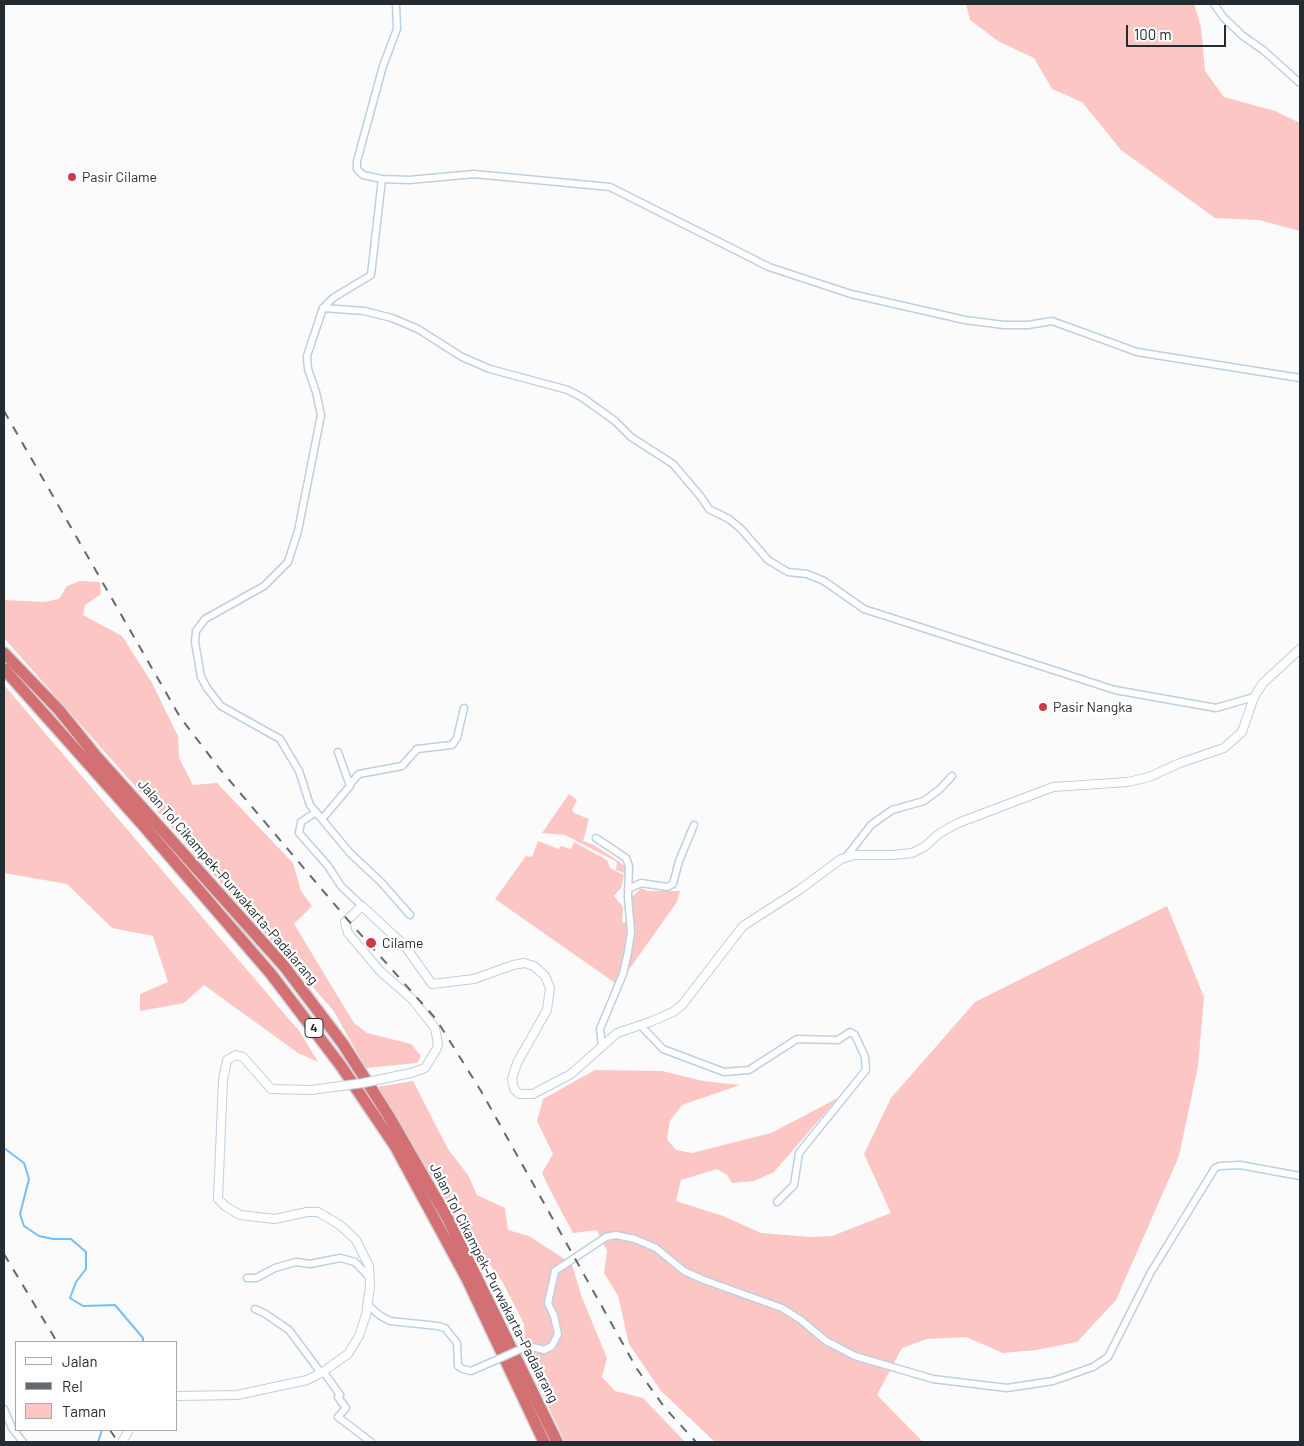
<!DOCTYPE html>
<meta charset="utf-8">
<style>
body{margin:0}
#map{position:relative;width:1304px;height:1446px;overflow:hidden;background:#fbfbfb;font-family:Barlow,sans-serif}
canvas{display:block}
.frame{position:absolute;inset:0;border:5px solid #242b31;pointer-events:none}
.legend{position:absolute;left:15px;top:1341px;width:162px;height:90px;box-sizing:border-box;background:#fff;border:1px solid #a7aaad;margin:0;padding:6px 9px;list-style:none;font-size:15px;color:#242b31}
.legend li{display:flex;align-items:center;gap:10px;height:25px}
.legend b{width:25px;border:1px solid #a7aaad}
.scale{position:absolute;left:1126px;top:25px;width:100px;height:22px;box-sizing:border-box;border:2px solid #242b31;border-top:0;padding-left:6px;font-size:15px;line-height:18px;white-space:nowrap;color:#242b31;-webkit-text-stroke:4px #fff;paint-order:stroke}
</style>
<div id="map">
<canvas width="1304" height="1446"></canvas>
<div class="frame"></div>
<ul class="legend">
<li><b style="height:6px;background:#fff"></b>Jalan</li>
<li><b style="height:6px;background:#65696e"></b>Rel</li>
<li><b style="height:14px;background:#fcc6c5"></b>Taman</li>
</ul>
<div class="scale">100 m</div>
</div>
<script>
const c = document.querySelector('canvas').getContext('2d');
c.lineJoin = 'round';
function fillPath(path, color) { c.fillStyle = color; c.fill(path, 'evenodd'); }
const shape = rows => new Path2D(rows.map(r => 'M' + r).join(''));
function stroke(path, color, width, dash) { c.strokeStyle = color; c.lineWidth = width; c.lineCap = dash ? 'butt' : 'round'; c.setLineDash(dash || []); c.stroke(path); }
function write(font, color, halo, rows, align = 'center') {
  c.font = font + ' Barlow,sans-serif'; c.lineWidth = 4.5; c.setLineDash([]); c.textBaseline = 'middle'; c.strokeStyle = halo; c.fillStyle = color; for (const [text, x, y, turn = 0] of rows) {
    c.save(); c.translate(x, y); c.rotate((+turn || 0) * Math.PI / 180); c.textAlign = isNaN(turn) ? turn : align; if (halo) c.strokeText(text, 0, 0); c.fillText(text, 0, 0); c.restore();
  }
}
const green = shape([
 [966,4,1194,4,1201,27,1205,71,1224,97,1275,111,1300,123,1300,231,1259,220,1215,218,1121,150,1082,102,1052,89,1034,58,998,41,970,20],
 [80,581,100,582,101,594,85,605,83,615,122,636,152,683,178,736,179,758,193,785,217,783,293,863,301,891,312,906,294,924,354,1023,367,1033,411,1044,421,1056,417,1063,366,1068,333,1010,4,638,4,600,44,602,59,599,67,586],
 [4,685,300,1032,318,1062,298,1053,204,985,184,1003,140,1011,140,994,168,982,153,936,112,928,67,884,4,873],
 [569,794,577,800,572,810,574,813,589,819,583,841,594,845,618,861,627,868,627,874,616,870,617,862,565,835,542,833],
 [538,841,559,849,561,846,571,849,574,842,607,860,610,868,624,875,621,888,614,896,623,907,622,922,630,923,632,897,641,888,648,891,680,891,677,902,618,985,495,899,526,856,532,857],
 [1167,906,1204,997,1198,1066,1179,1156,1116,1300,1077,1342,1036,1350,1003,1353,966,1337,927,1339,902,1348,877,1395,923,1442,715,1442,661,1391,629,1344,618,1296,604,1273,607,1251,597,1230,573,1233,550,1190,542,1173,553,1154,537,1121,543,1099,595,1070,662,1071,703,1081,740,1085,682,1105,670,1121,667,1139,676,1150,692,1153,771,1133,838,1098,774,1172,754,1181,732,1183,727,1175,717,1169,681,1180,676,1201,723,1216,761,1233,811,1237,832,1236,891,1213,864,1154,891,1098,975,1002],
 [413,1081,448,1149,468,1175,477,1195,505,1208,508,1230,529,1236,572,1264,581,1295,607,1358,602,1377,615,1391,643,1398,685,1442,565,1442,526,1359,524,1324,503,1283,465,1231,377,1087]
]);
const stream = shape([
 [4,1148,24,1163,29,1179,20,1214,24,1226,39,1236,53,1239,71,1239,86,1252,86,1269,76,1282,70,1298,83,1306,115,1305,143,1338,143,1342],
 [98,1442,102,1430]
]);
const minor = shape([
 [396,4,397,29,383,66,357,161,357,169,363,175,382,179,409,180,474,174,610,187,769,267,851,294,965,320,1004,325,1028,325,1052,321,1137,352,1300,378],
 [1214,4,1224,18,1243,36,1263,50,1300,83],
 [382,179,371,275,333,298,323,308,307,356,308,369,316,392,321,415,298,531,288,562,264,586,205,619,196,631,195,642,201,677,207,688,221,706,280,739,299,771,310,805,316,812,350,853,381,882,410,915],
 [323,308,364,311,392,318,418,329,462,357,490,369,568,390,583,398,615,421,631,437,673,464,701,497,709,509,729,519,741,529,768,560,788,572,807,574,824,581,864,609,1115,690,1216,708,1254,697],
 [350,784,359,774,402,766,417,749,452,745,457,738,464,708],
 [316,812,301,822,299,833,328,866,341,886,362,906],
 [322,819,350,786,338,752],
 [596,838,626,858,629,866,628,897,631,932,628,952,623,974,600,1029,602,1045],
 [846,857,871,825,892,810,924,801,940,789,952,776],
 [628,889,641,883,667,887,673,884,679,861,694,825],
 [640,1025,663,1049,724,1072,749,1070,797,1039,838,1040,850,1032,855,1035,865,1057,866,1070,799,1153,794,1185,777,1202],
 [247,1278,256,1278,275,1268,296,1262,310,1264,340,1258,355,1262,370,1278],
 [367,1304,379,1315,390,1321,438,1326,445,1328,457,1343,458,1366,463,1369,471,1371,494,1361],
 [255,1309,264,1313,289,1330,321,1373],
 [523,1348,533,1347,544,1350,552,1346,558,1334,554,1316,548,1303,555,1271,606,1237,616,1235,635,1239,656,1248,684,1271,704,1280,782,1308,801,1320,826,1341,855,1356,933,1379,1007,1388,1053,1381,1093,1367,1108,1357,1151,1272,1215,1168,1220,1166,1240,1165,1300,1176],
 [323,1371,340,1395,338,1397,346,1408,338,1417,371,1442],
 [4,1409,12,1428,23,1442]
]);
const tertiary = shape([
 [411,1073,425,1068,436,1050,438,1044,435,1028,412,999,381,972,348,933,345,922,362,906,405,946,432,984,474,979,513,965,524,963,534,966,545,976,550,988,547,1010,517,1063,512,1079,514,1089,519,1094,533,1094,571,1074,617,1033,650,1022,673,1012,682,1005,743,926,799,890,841,859,855,855,892,855,912,853,924,847,940,833,958,823,1053,787,1128,782,1149,777,1180,763,1224,748,1242,732,1254,697,1263,683,1300,649],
 [176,1396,237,1395,307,1380,321,1373,348,1354,359,1336,366,1315,370,1287,369,1266,356,1240,340,1225,318,1212,307,1212,275,1219,240,1215,225,1206,218,1199,223,1080,227,1060,236,1055,243,1057,271,1089,311,1090],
 [122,1442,129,1430]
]);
const motorway = shape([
 [4,653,59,710,96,756,284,966,343,1044,390,1118,448,1219,557,1442],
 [4,669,142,824,271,974,341,1066,395,1146,467,1279,544,1442]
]);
const rail = shape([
 [4,411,180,717,219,768,347,919,436,1019,481,1091,637,1369,665,1408,696,1442],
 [4,1254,57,1342],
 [110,1430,118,1442]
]);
const minorBridge = shape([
 [494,1361,523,1348]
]);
const tertiaryBridge = shape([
 [311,1090,363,1083,411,1073]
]);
const markers = [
 [72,177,5,"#cb3b4a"],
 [1043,707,5,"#cb3b4a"],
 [371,943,6,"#cb3b4a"]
];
const shields = [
 [314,1028,18]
];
const shieldNames = [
 ["4",314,1028]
];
const poiNames = [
 ["Pasir Cilame",82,177],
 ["Pasir Nangka",1053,707],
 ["Cilame",382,943]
];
const streetNames = [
 ["Jalan Tol Cikampek–Purwakarta–Padalarang",228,882,49],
 ["Jalan Tol Cikampek–Purwakarta–Padalarang",494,1283,63]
];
fillPath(green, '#fcc6c5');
stroke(stream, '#73befc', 2);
stroke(minor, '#bdd0e2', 9);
stroke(tertiary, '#bdd0e2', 10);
stroke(motorway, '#d3d5d6', 14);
stroke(minor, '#fff', 6);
stroke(tertiary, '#fff', 8);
stroke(motorway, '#d27073', 11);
stroke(rail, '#65696e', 2, [9, 9]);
stroke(minorBridge, '#bdd0e2', 9, []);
stroke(tertiaryBridge, '#bdd0e2', 10, []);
stroke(minorBridge, '#fff', 6);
stroke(tertiaryBridge, '#fff', 8);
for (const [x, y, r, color] of markers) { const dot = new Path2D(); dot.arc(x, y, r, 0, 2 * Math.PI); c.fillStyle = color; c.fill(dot); stroke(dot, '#fff', 2); }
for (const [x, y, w] of shields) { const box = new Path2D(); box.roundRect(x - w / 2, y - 9.5, w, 19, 4); c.fillStyle = '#fff'; c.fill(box); stroke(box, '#242b31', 1); }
write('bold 12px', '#242b31', null, shieldNames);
write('14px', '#242b31', '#fff', poiNames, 'left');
write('14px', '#242b31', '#fff', streetNames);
</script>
